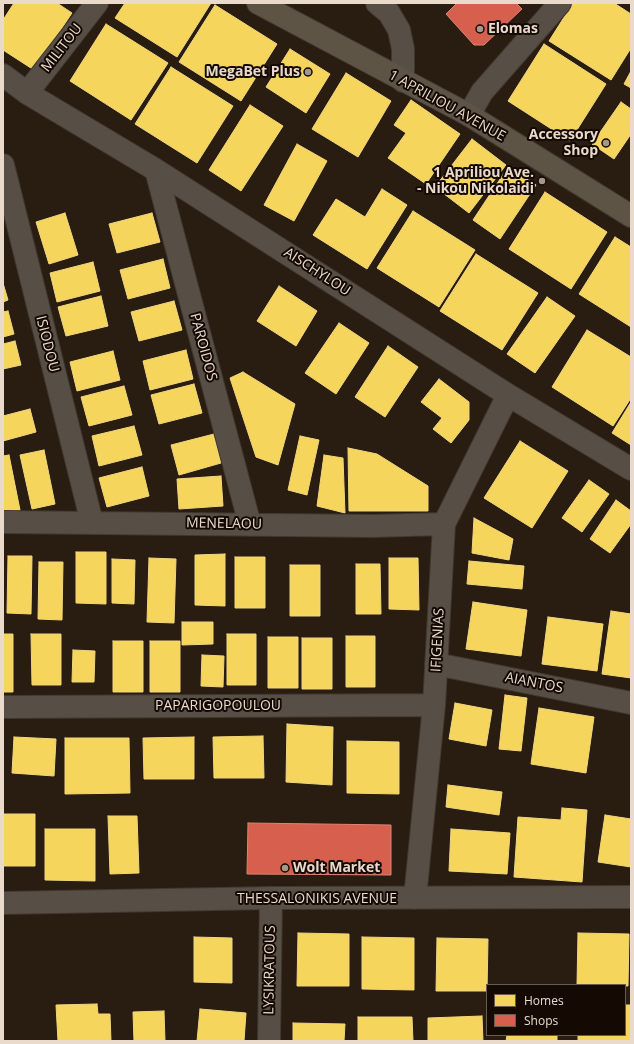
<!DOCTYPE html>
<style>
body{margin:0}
#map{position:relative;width:634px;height:1044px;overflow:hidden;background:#281d10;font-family:"Open Sans",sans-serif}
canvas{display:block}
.frame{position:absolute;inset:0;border:4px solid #e9dacc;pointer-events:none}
.legend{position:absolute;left:486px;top:984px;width:140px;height:52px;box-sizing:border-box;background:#140a03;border:1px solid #695d53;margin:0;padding:5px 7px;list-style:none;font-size:12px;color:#e9dacc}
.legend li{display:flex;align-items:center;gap:8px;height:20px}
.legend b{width:20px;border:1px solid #695d53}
</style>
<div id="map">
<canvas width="634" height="1044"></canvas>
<div class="frame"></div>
<ul class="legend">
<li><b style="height:11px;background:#f6d55c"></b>Homes</li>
<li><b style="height:11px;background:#d6604d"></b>Shops</li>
</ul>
</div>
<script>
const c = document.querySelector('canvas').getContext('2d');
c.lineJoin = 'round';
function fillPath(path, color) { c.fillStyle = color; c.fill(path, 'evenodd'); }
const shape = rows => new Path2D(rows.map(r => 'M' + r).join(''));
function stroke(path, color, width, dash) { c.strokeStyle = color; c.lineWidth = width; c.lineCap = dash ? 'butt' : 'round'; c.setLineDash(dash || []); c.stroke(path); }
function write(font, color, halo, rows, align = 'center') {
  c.font = font + ' "Open Sans",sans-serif'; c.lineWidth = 4; c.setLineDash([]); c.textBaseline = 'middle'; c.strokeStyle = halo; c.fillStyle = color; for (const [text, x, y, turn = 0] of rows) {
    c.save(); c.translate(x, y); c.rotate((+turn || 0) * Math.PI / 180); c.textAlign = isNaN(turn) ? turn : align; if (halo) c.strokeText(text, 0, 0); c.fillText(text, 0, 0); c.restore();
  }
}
const homes = shape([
 [14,3,57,3,72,13,34,70,3,50,3,20,14,3],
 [125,3,211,3,177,57,115,18,125,3],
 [573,3,614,3,631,14,631,48,611,80,549,41,573,3],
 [215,5,277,44,241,101,179,62,215,5],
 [106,24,168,63,131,120,70,81,106,24],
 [544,44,606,84,570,141,508,101,544,44],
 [290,49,330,74,306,113,266,87,290,49],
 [171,67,233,106,197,163,135,124,171,67],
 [631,71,631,88,624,84,631,71],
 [346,73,391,101,358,157,312,129,346,73],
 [411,100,460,134,426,184,388,158,406,133,394,125,411,100],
 [621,102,631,109,631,134,614,159,592,144,621,102],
 [250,105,283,126,241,191,209,170,250,105],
 [472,139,506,165,469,213,435,187,472,139],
 [297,144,327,161,294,221,264,205,297,144],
 [508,167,536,185,500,239,473,220,508,167],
 [382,189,407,205,367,269,313,235,336,199,365,217,382,189],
 [545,192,607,232,571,289,509,249,545,192],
 [413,211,475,250,439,307,377,268,413,211],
 [65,213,78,255,49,264,36,222,65,213],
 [152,213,160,242,117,253,109,224,152,213],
 [615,237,631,247,631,327,579,294,615,237],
 [476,254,538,293,502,350,440,311,476,254],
 [163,259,170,288,128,299,120,270,163,259],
 [93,262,100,291,57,302,50,273,93,262],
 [3,283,8,300,3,302,3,283],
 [279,286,317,311,296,346,257,321,279,286],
 [101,296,108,326,66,336,58,307,101,296],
 [547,297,575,316,535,373,507,354,547,297],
 [174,301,182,330,139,341,131,312,174,301],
 [8,311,14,334,3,337,3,312,8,311],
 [339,323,369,343,336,394,305,373,339,323],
 [587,330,631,357,631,398,613,426,552,387,587,330],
 [15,341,21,365,3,369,3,344,15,341],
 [388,346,418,367,385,417,355,397,388,346],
 [186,350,193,379,150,390,143,361,186,350],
 [113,351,120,380,77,391,70,362,113,351],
 [243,372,295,404,278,465,256,457,230,378,243,372],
 [439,379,469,402,469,420,451,443,433,429,442,418,421,402,439,379],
 [194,384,202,413,159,424,151,395,194,384],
 [124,386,132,415,89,426,81,397,124,386],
 [631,402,631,445,612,433,631,402],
 [30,409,36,432,3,441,3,416,30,409],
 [134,426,142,455,99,466,92,436,134,426],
 [214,434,221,463,179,475,171,445,214,434],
 [300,436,319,440,307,495,288,490,300,436],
 [520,441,568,471,532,528,484,498,520,441],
 [348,448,377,454,428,486,428,511,349,511,348,448],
 [44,450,55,504,32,509,20,455,44,450],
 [9,455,20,510,3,513,3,456,9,455],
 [324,455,343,458,345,513,317,506,324,455],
 [142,467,149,496,107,507,99,478,142,467],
 [221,476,223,506,179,509,177,479,221,476],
 [589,480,609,494,582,532,562,518,589,480],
 [616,500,631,511,631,524,610,553,590,539,616,500],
 [474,518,513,539,509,560,472,553,474,518],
 [76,552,106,552,106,604,76,603,76,552],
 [225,554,225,606,195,605,195,555,225,554],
 [8,556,32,556,31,614,7,613,8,556],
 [235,557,265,557,265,608,235,608,235,557],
 [149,558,176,559,174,623,147,622,149,558],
 [389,558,418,558,419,610,389,609,389,558],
 [112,559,135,560,134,604,112,603,112,559],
 [469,561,524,566,522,589,467,584,469,561],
 [39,562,63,562,62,620,38,619,39,562],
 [356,564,380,564,381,614,356,614,356,564],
 [290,565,320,565,320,616,290,616,290,565],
 [473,602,527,610,521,656,466,649,473,602],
 [611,611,631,614,631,678,602,674,611,611],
 [548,617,603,624,597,671,542,664,548,617],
 [182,622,213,622,213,644,182,645,182,622],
 [3,634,13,634,13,692,3,692,3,634],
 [31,634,61,634,61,685,32,685,31,634],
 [227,634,256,634,256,685,227,685,227,634],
 [346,636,375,636,375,687,346,687,346,636],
 [268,637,298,637,298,688,268,688,268,637],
 [302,638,332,638,332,689,302,689,302,638],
 [113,641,143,641,143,692,113,692,113,641],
 [150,641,180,641,180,692,150,692,150,641],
 [73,650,95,651,94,682,72,682,73,650],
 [202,655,224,656,223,687,201,686,202,655],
 [505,695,527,698,521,751,499,749,505,695],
 [455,703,492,710,486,746,449,739,455,703],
 [539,708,594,717,586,773,531,764,539,708],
 [287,724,333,727,332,785,286,782,287,724],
 [263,736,264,778,214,778,213,737,263,736],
 [14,737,56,739,54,776,12,773,14,737],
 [194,737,194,779,144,779,143,738,194,737],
 [65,738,129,738,130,793,65,794,65,738],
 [347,741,399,742,399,794,347,793,347,741],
 [448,785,502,792,499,815,446,807,448,785],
 [562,808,587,810,582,882,514,877,518,817,561,820,562,808],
 [3,814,35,814,35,866,3,866,3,814],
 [605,815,631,819,631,867,598,862,605,815],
 [108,816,137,816,139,873,110,874,108,816],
 [45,829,95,829,95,881,45,880,45,829],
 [451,829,510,833,507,874,449,871,451,829],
 [298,933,349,934,349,986,297,986,298,933],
 [578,933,629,934,628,986,577,985,578,933],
 [194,937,232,938,232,983,194,982,194,937],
 [362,937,414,938,414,990,362,989,362,937],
 [437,938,488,939,487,991,436,991,437,938],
 [97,1004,98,1014,110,1014,111,1041,58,1041,56,1005,97,1004],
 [625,1005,631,1005,631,1041,578,1041,578,1035,625,1035,625,1005],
 [200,1009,246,1013,244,1041,197,1041,200,1009],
 [164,1011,165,1041,134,1041,133,1012,164,1011],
 [482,1016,483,1041,428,1041,428,1018,482,1016],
 [358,1017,412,1017,413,1041,358,1041,358,1017],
 [293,1023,345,1024,344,1041,293,1041,293,1023],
 [507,1035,557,1035,557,1041,506,1041,507,1035]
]);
const shops = shape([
 [457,3,516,3,522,9,484,45,474,45,446,14,457,3],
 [248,823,391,825,391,875,247,874,248,823]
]);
const minor = shape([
 [377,3,389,13,399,30,403,49,403,81],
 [3,75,27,93,156,170,508,395,631,469],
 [27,93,97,3],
 [469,115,482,92,560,3],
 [3,165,92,523],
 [156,170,250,525],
 [3,522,372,526,444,524],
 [436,664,631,703],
 [3,707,434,705],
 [415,898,434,705,444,524,508,395],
 [3,903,271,898,631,897],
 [269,1041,271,898]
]);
const major = shape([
 [258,3,469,115,631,216]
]);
const markers = [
 [480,29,4,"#a5988a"],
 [308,72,4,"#a5988a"],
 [606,143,4,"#a5988a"],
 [542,181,4,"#a5988a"],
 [285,868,4,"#a5988a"]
];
const poiNames = [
 ["Elomas",488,29,"left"],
 ["MegaBet Plus",300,72],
 ["Accessory",598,135],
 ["Shop",598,151],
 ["1 Apriliou Ave.",534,173],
 ["- Nikou Nikolaidi",534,189],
 ["Wolt Market",293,868,"left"]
];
const streetNames = [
 ["MILITOU",62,48,-52],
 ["1 APRILIOU AVENUE",447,106,29],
 ["AISCHYLOU",317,272,33],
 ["ISIODOU",47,344,76],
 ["PAROIDOS",203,347,75],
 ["MENELAOU",224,524,1],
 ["IFIGENIAS",438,640,-87],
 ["AIANTOS",534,683,11],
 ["PAPARIGOPOULOU",218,706],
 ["THESSALONIKIS AVENUE",317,899],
 ["LYSIKRATOUS",270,970,-89]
];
fillPath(homes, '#f6d55c');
stroke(homes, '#f2d67e', 1);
fillPath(shops, '#d6604d');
stroke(shops, '#dc8573', 1);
stroke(minor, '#41372f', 24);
stroke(major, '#41372f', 24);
stroke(minor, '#574e45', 22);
stroke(major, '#5d5446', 22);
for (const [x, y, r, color] of markers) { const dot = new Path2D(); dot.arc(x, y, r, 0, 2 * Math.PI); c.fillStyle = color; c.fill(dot); stroke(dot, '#140a03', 1.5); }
write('bold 14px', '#e9dacc', '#140a03', poiNames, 'right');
write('14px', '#e9dacc', '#140a03', streetNames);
</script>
